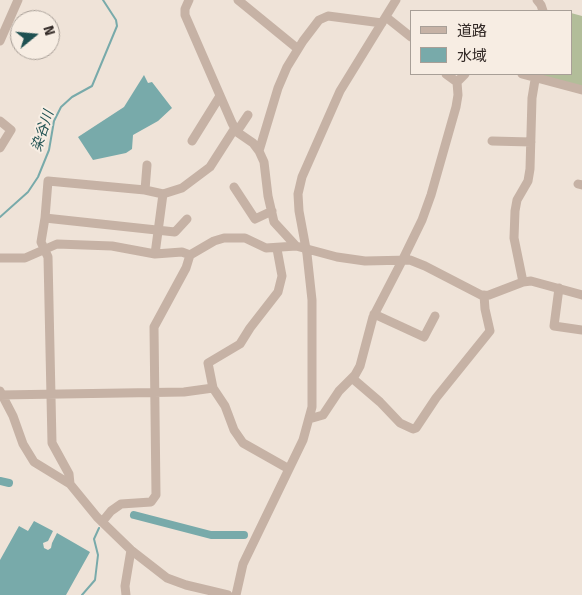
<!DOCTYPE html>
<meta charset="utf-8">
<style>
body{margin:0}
#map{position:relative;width:582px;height:595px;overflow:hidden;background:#efe3d8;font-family:"Fira Sans","Noto Sans JP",sans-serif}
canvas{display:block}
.legend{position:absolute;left:410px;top:10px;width:162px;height:65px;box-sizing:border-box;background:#f7ede3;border:1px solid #a89f97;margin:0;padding:6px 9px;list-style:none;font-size:15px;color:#322926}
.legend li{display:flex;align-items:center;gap:10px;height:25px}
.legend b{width:25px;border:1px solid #a89f97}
.north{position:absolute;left:10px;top:10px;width:50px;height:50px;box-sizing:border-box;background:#f7ede3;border:1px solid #a89f97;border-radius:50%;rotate:73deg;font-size:14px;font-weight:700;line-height:20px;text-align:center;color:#322926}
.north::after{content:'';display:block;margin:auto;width:18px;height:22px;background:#1e5051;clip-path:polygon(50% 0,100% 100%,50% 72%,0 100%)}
</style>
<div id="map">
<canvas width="582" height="595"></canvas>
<ul class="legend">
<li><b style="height:6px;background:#c6b2a5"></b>道路</li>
<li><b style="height:14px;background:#78aaaa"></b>水域</li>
</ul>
<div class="north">N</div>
</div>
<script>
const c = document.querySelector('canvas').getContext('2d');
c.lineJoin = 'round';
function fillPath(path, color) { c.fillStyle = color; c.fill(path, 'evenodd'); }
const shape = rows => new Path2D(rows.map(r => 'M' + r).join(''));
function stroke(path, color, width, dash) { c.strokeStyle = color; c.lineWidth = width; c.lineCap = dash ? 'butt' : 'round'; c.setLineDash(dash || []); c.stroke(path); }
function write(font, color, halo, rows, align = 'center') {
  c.font = font + ' "Fira Sans","Noto Sans JP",sans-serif'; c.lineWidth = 4; c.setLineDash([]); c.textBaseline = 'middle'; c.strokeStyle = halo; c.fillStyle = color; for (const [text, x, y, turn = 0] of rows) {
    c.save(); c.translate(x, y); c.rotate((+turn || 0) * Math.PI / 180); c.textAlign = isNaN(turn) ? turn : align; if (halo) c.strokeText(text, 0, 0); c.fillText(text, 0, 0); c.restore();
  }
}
const green = shape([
 [571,13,582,16,582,87,542,76,542,74,571,74]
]);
const water = shape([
 [144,75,148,83,152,82,172,108,158,121,133,135,132,149,126,153,93,160,78,137,124,107],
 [34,521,53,531,48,541,43,543,44,548,48,550,51,548,52,543,57,533,90,552,66,595,0,595,0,560,19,526,28,531]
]);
const stream = shape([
 [0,217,28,192,38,177,49,150,54,121,61,107,72,97,92,86,117,26,116,20,103,0],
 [82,595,95,580,98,555,94,539,99,528]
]);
const canal = shape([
 [0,481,9,483],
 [134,515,211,535,244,535]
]);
const minor = shape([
 [189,0,185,9,185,15,232,123,237,132,253,143,259,151,278,88,287,67,303,41,319,20,328,16,382,23],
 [238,0,298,49],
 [537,0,541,5,543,11],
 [386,17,411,37],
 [0,41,18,0],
 [446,74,457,82,465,74],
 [522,74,582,90],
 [0,121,11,130,0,148],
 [192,141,220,96],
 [492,141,531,142],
 [259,151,264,162,268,196,274,222,296,246],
 [578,184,582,185],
 [234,187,255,219,272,211],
 [145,190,147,165],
 [163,194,182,188,210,167,235,128,240,127,248,115],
 [45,218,175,232,187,219],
 [277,249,282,276,278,292,250,328,240,344,208,363,213,388,225,406,234,430,243,443,289,469],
 [0,258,25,258,57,244,112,246,155,254,182,252,190,255],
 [523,282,514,238,515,211,517,200,528,181,530,169,532,98,536,74],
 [559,288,554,326,582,330],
 [374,314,424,337,435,316],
 [352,378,380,402,400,423,413,429,416,428,436,398,490,331,485,309,484,295],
 [0,391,13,416,23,444,34,462,70,484,97,517,131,550,167,578,186,585,228,595],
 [0,395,184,392,213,388],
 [309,419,323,415,339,391,355,375,360,366,373,317,403,259,422,220,431,195,456,107,458,95,457,82],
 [70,484,69,474,52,443,48,257,41,242,45,218,48,181,145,190,163,194,155,254],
 [102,522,111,511,121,504,151,502,156,495,154,327,186,268,190,255,214,241,224,238,245,238,266,248,296,246,337,257,365,261,410,260,425,266,483,296,489,295,523,282,531,281,582,295],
 [126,595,125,586,131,550],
 [236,595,243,564,303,440,312,407,312,300,307,254,299,211,298,194,302,177,340,91,396,0]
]);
const waterNames = [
 ["染谷川",43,131,-72]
];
fillPath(green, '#b2bd99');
fillPath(water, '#78aaaa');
stroke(stream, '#78aaaa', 2);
stroke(canal, '#78aaaa', 8);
stroke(minor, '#c6b2a5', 9);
write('italic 14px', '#1e5051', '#f7ede3', waterNames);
</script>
